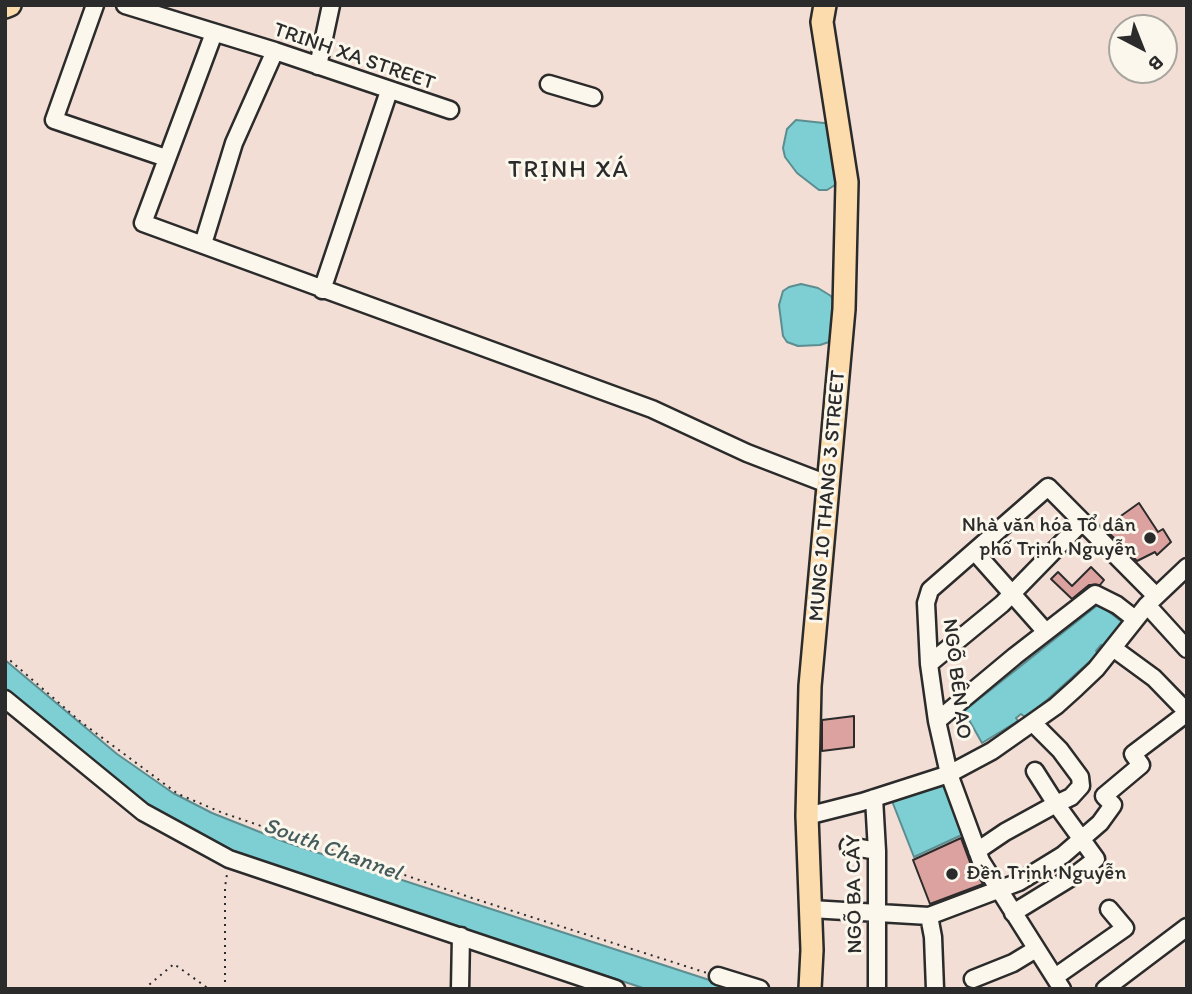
<!DOCTYPE html>
<meta charset="utf-8">
<style>
body{margin:0}
#map{position:relative;width:1192px;height:994px;overflow:hidden;background:#f2ded5;font-family:Itim,sans-serif}
canvas{display:block}
.frame{position:absolute;inset:0;border:7px solid #2b2b2b;pointer-events:none}
.north{position:absolute;left:1108px;top:14px;width:70px;height:70px;box-sizing:border-box;background:#fbf7ec;border:2px solid #a8a59f;border-radius:50%;rotate:138deg;font-size:19px;font-weight:700;line-height:28px;text-align:center;color:#2b2b2b}
.north::after{content:'';display:block;margin:auto;width:24px;height:32px;background:#2b2b2b;clip-path:polygon(50% 0,100% 100%,50% 72%,0 100%)}
</style>
<div id="map">
<canvas width="1192" height="994"></canvas>
<div class="frame"></div>
<div class="north">B</div>
</div>
<script>
const c = document.querySelector('canvas').getContext('2d');
c.lineJoin = 'round';
function fillPath(path, color) { c.fillStyle = color; c.fill(path, 'evenodd'); }
const shape = rows => new Path2D(rows.map(r => 'M' + r).join(''));
function stroke(path, color, width, dash) { c.strokeStyle = color; c.lineWidth = width; c.lineCap = dash ? 'butt' : 'round'; c.setLineDash(dash || []); c.stroke(path); }
function write(font, color, halo, rows, align = 'center') {
  c.font = font + ' Itim,sans-serif'; c.lineWidth = 6; c.setLineDash([]); c.textBaseline = 'middle'; c.strokeStyle = halo; c.fillStyle = color; for (const [text, x, y, turn = 0] of rows) {
    c.save(); c.translate(x, y); c.rotate((+turn || 0) * Math.PI / 180); c.textAlign = isNaN(turn) ? turn : align; if (halo) c.strokeText(text, 0, 0); c.fillText(text, 0, 0); c.restore();
  }
}
const water = shape([
 [796,120,833,124,840,175,835,185,827,190,819,190,797,173,785,157,783,148,787,129,796,120],
 [801,284,818,288,831,296,837,308,829,342,820,345,798,346,787,342,783,336,779,305,783,291,789,287,801,284],
 [1099,604,1122,622,1105,646,1101,645,1096,651,1099,653,1047,700,1025,717,1021,714,1016,718,1018,721,982,743,964,711,1099,604],
 [5,660,117,754,173,793,212,813,285,842,737,989,646,989,232,852,170,824,45,726,5,691,5,660],
 [946,780,966,833,914,857,892,801,936,782,946,780]
]);
const building = shape([
 [1139,503,1158,532,1163,529,1171,542,1157,555,1155,552,1137,561,1104,528,1139,503],
 [1091,567,1104,580,1100,585,1089,585,1072,599,1051,579,1058,572,1072,586,1091,567],
 [854,716,854,747,822,751,822,720,854,716],
 [961,838,971,865,983,884,930,904,913,860,961,838]
]);
const path = shape([
 [5,656,81,722,178,794,223,813,472,898,707,973],
 [144,989,174,964,209,989],
 [225,989,225,887,227,874]
]);
const minor = shape([
 [95,5,54,120,166,158],
 [125,5,275,51,450,110],
 [214,33,143,223,652,409,747,453,830,485],
 [318,66,331,5],
 [549,84,593,97],
 [203,244,234,143,275,51],
 [322,290,389,91],
 [975,552,1046,632],
 [1147,605,1187,649],
 [1113,648,1154,678,1187,712],
 [929,664,1002,604,1082,522],
 [5,699,143,812,229,859,616,989],
 [937,721,1015,656,1095,594,1117,605,1135,619],
 [874,798,877,851,877,989],
 [807,816,862,802,949,774,992,751,1056,706,1076,688,1096,669,1147,605,1187,567],
 [849,846,877,851],
 [977,851,1005,832,1056,804,1035,771],
 [811,909,929,916,933,937,935,989],
 [1013,913,1075,875,1096,859,1056,804,1071,797,1081,786,1080,777,1060,750,1033,723],
 [929,916,1019,882,1063,855,1100,823,1113,805,1104,796,1141,765,1133,754,1187,713],
 [718,976,760,989],
 [1055,977,1125,928,1109,909],
 [973,979,1013,963,1036,949],
 [460,989,461,936],
 [1062,989,981,861,949,774,937,721,929,664,926,603,930,590,1048,487,1156,596],
 [1105,989,1187,927]
]);
const major = shape([
 [5,7,10,5],
 [810,989,812,950,807,816,810,686,844,309,847,182,822,22,825,5]
]);
const markers = [
 [1150,538,7,"#2b2b2b"],
 [952,874,7,"#2b2b2b"]
];
const streetNames = [
 ["TRINH XA STREET",354,57,19],
 ["MUNG 10 THANG 3 STREET",828,496,-85],
 ["NGÕ BÊN AO",956,679,83],
 ["NGÕ BA CÂY",855,894,-91]
];
const poiNames = [
 ["Nhà văn hóa Tổ dân",1136,526],
 ["phố Trịnh Nguyễn",1136,550],
 ["Đền Trịnh Nguyễn",966,874,"left"]
];
const waterNames = [
 ["South Channel",332,850,20]
];
const quarterNames = [
 ["TRỊNH XÁ",569,171]
];
fillPath(water, '#7dcfd3');
stroke(water, '#5c8d90', 2);
fillPath(building, '#dca2a0');
stroke(building, '#2b2b2b', 2);
stroke(minor, '#2b2b2b', 21);
stroke(major, '#2b2b2b', 26);
stroke(path, '#2b2b2b', 2, [2, 5]);
stroke(minor, '#fbf7ec', 16);
stroke(major, '#fcdcac', 21);
for (const [x, y, r, color] of markers) { const dot = new Path2D(); dot.arc(x, y, r, 0, 2 * Math.PI); c.fillStyle = color; c.fill(dot); stroke(dot, '#fbf7ec', 2.5); }
write('21px', '#2b2b2b', '#fbf7ec', streetNames);
write('21px', '#2b2b2b', '#fbf7ec', poiNames, 'right');
write('italic 23px', '#445c5d', '#fbf7ec', waterNames);
c.letterSpacing = '2px';
write('24px', '#2b2b2b', '#fbf7ec', quarterNames);
c.letterSpacing = '0px';
</script>
